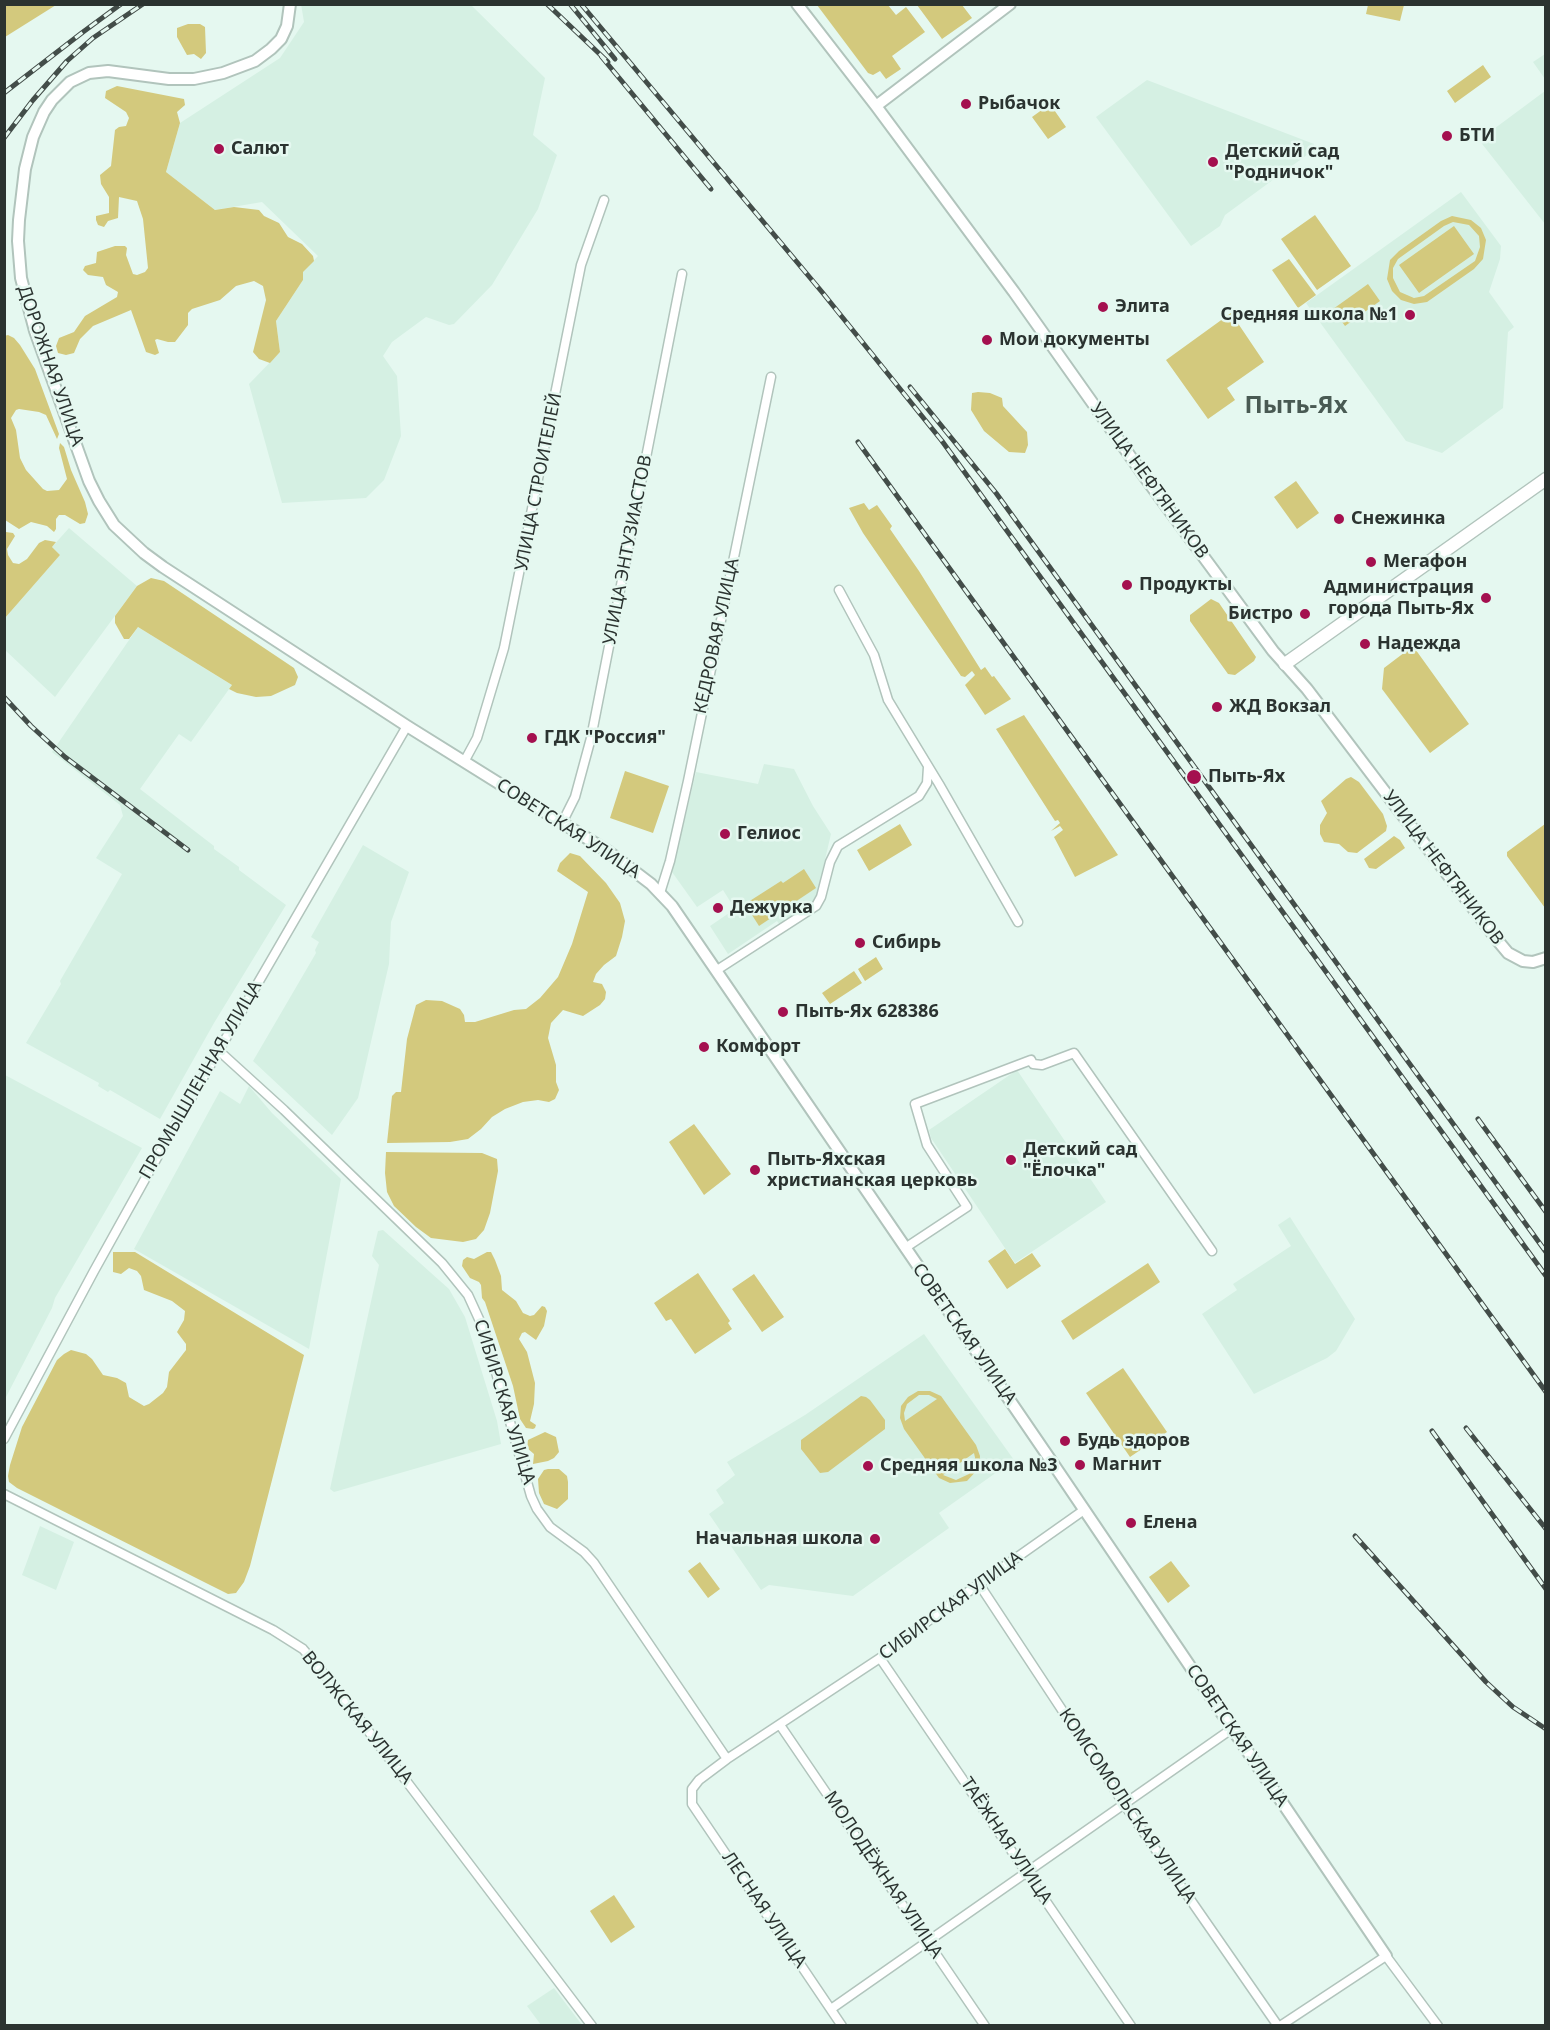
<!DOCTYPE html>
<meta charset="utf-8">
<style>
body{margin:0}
#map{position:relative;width:1550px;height:2030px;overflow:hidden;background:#e5f8f0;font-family:"Noto Sans",sans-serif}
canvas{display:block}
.frame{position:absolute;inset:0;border:6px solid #2b3330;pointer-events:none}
</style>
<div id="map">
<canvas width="1550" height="2030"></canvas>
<div class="frame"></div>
</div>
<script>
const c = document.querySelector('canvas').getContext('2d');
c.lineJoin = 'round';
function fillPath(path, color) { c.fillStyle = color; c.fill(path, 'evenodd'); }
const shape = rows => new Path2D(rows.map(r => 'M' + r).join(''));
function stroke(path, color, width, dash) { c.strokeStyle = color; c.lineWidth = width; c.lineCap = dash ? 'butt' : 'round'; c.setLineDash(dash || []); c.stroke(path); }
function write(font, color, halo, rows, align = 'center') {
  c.font = font + ' "Noto Sans",sans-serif'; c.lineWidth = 5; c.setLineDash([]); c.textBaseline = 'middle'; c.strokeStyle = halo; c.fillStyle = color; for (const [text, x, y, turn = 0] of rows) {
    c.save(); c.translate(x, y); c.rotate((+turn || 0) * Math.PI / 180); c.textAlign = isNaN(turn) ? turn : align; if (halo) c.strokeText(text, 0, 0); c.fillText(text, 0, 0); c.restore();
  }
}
const built = shape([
 [301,4,471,5,545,78,533,135,557,155,538,209,492,285,454,324,449,325,426,317,392,342,383,356,397,376,401,436,384,480,366,498,282,503,249,384,280,352,276,321,303,280,303,272,318,256,262,202,215,210,166,172,180,123,280,58,304,22],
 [1545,54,1545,79,1533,62],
 [1147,80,1314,144,1315,149,1225,215,1220,226,1191,246,1096,117],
 [1545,91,1545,224,1479,140],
 [1461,192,1501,246,1500,259,1489,292,1514,327,1508,332,1503,408,1442,453,1406,441,1306,303],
 [69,528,137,586,55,697,5,650,5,618,60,555,52,547],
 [138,627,232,685,191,742,179,734,140,789,214,846,214,849,239,867,239,870,286,905,214,1023,160,1119,110,1090,108,1092,98,1086,99,1083,26,1043,61,984,60,981,122,874,96,858,123,816,120,805,52,752],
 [764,764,794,769,813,806,831,834,815,902,780,925,777,921,728,954,710,926,735,909,723,890,697,907,672,872,696,772,758,784],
 [363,845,409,872,391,922,389,964,358,1098,332,1135,253,1061,316,953,315,950,319,942,311,937],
 [1017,1070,1106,1202,1015,1263,931,1138,929,1130],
 [5,1075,142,1148,55,1298,52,1308,5,1399],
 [249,1086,272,1113,341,1179,309,1349,134,1249,220,1091,240,1104],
 [1290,1217,1355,1319,1336,1351,1327,1358,1254,1394,1202,1314,1237,1290,1233,1284,1291,1246,1278,1225],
 [383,1230,449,1289,465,1317,497,1421,501,1444,334,1492,330,1489,379,1265,372,1256,378,1231],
 [924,1334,1014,1460,939,1513,949,1528,853,1596,769,1585,761,1590,709,1514,724,1503,716,1490,735,1475,727,1462,805,1415],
 [40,1526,74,1542,56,1590,22,1575],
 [554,1988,582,2025,541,2025,527,2006]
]);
const green = shape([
 [5,4,56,4,56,5,5,37],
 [817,5,888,5,896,15,906,7,925,32,892,56,901,69,886,79,880,71,873,75,868,73],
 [917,5,962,5,972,18,942,39],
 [1368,5,1368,4,1404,5,1400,21,1366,14],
 [188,24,200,24,205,27,206,53,201,59,194,54,187,55,177,37,177,28],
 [1483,65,1491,77,1455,103,1447,91],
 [117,86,184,99,185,105,177,112,180,123,166,172,215,210,234,207,259,210,264,216,279,223,288,237,302,244,313,256,314,261,303,272,303,280,276,321,280,352,270,363,259,359,253,352,266,300,263,286,254,281,236,286,220,300,192,309,188,313,188,325,175,342,168,342,157,339,155,340,159,353,155,355,146,352,131,310,93,326,80,339,74,353,66,355,58,353,56,346,59,338,74,332,85,316,117,297,118,292,106,285,103,277,88,275,83,270,85,266,96,263,97,252,115,246,125,246,127,248,126,255,133,274,137,275,145,272,148,268,143,219,137,201,119,197,118,218,108,221,104,227,98,225,96,220,96,216,109,213,109,197,101,184,100,175,111,166,115,130,119,127,126,126,129,118,126,112,105,98,106,91],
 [1050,104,1066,127,1048,139,1032,117],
 [1315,215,1351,266,1317,290,1281,239],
 [1452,216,1471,220,1481,228,1486,240,1483,259,1474,269,1427,302,1414,304,1401,300,1392,291,1387,279,1390,260,1399,251,1441,221],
 [1453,222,1469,225,1479,236,1480,247,1475,261,1424,296,1414,298,1400,292,1393,278,1393,268,1398,259,1444,226],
 [1454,226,1474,254,1419,293,1399,265],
 [1289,259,1316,295,1298,308,1272,270],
 [1368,284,1380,301,1345,326,1333,309],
 [1231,313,1264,362,1227,388,1235,400,1208,419,1166,360],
 [8,335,14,338,20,345,35,369,59,434,57,439,46,415,39,412,19,409,16,410,11,418,16,430,20,458,26,470,43,489,47,491,59,490,67,479,59,448,60,443,64,447,71,470,85,502,88,514,85,523,80,524,65,515,59,515,56,519,56,529,54,532,47,526,31,522,19,529,5,520,4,336],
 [978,392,990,393,1002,398,1003,406,1027,432,1028,445,1025,453,1009,452,984,431,971,410,972,393],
 [1296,481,1319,513,1297,529,1274,497],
 [864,503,869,510,877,505,892,526,890,529,919,571,981,670,985,667,992,677,994,676,1011,699,985,715,965,685,975,675,972,671,965,677,961,676,863,533,849,508],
 [6,532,13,533,15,536,7,549,8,555,13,563,19,564,27,559,39,543,45,540,56,542,52,547,60,555,5,618,4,534],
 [151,578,164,581,294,668,298,677,295,685,271,696,256,697,237,693,229,689,232,685,138,627,129,639,124,639,115,623,115,616,137,586],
 [1211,599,1219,603,1256,657,1254,661,1235,675,1228,674,1190,621,1190,615],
 [1413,646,1469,724,1430,753,1382,689,1384,668],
 [1024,715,1118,855,1075,877,1054,837,1063,830,1060,826,1051,831,1060,823,1058,820,1055,821,996,729],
 [625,771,669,786,653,833,610,818],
 [1351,777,1359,782,1383,814,1387,826,1386,831,1357,853,1348,852,1339,844,1324,842,1320,834,1320,825,1327,813,1321,801,1346,779],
 [900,824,912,845,869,871,857,850],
 [1545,824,1546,908,1545,908,1507,856,1507,852],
 [1394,836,1400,840,1405,848,1376,869,1369,868,1364,859],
 [570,853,580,856,606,883,620,903,625,921,622,937,616,956,604,965,596,974,593,982,602,984,606,992,605,999,600,1005,583,1016,563,1010,551,1023,548,1038,556,1065,556,1082,559,1090,555,1099,549,1102,538,1100,523,1102,505,1109,492,1117,481,1129,468,1139,450,1142,387,1143,392,1096,396,1092,401,1092,407,1039,416,1005,426,1000,442,1001,460,1009,464,1015,465,1022,475,1022,514,1010,526,1009,540,998,558,977,572,944,588,892,557,871,560,863],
 [804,869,816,888,759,926,745,904,781,881,783,883],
 [876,957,883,969,865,981,858,969],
 [854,971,862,983,830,1004,822,993],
 [694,1124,731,1174,704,1195,669,1142],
 [386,1152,482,1153,497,1159,498,1171,490,1213,484,1230,476,1239,463,1242,431,1238,416,1227,394,1206,387,1192,385,1173],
 [1005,1249,1015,1264,1032,1253,1041,1266,1007,1289,988,1261],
 [113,1252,135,1252,304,1355,250,1566,244,1582,236,1593,228,1594,210,1585,17,1488,9,1482,8,1476,10,1465,22,1427,57,1360,64,1354,71,1350,86,1354,92,1359,103,1375,117,1378,126,1383,129,1397,144,1406,149,1404,163,1393,167,1387,169,1372,186,1350,186,1344,177,1332,184,1320,185,1311,172,1301,144,1290,141,1276,137,1271,129,1268,121,1274,113,1272],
 [487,1252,491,1252,495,1260,501,1276,502,1290,516,1301,523,1313,530,1316,534,1315,542,1306,545,1307,547,1311,544,1326,536,1340,525,1332,522,1333,519,1339,527,1352,535,1383,534,1404,530,1421,536,1425,535,1428,533,1429,526,1428,520,1419,513,1386,485,1302,482,1298,481,1285,479,1282,470,1278,462,1266,463,1260,467,1257,474,1259],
 [1148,1263,1160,1282,1073,1340,1061,1321],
 [698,1273,730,1321,728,1323,732,1329,695,1354,671,1319,666,1321,654,1303],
 [754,1274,784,1317,762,1332,732,1289],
 [1123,1368,1167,1432,1130,1457,1086,1393],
 [918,1391,930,1391,941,1396,976,1445,980,1456,979,1468,967,1481,950,1483,939,1478,904,1429,900,1418,901,1406,908,1397],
 [919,1395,929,1395,937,1399,905,1421,904,1413,907,1404],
 [974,1453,976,1462,969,1474,956,1480,943,1475],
 [861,1396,866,1397,870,1400,885,1420,885,1429,828,1472,820,1473,801,1449,801,1440],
 [545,1432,556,1437,559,1452,554,1458,548,1461,533,1464,534,1454,527,1448,528,1440],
 [548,1469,559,1469,567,1476,568,1482,568,1499,557,1509,544,1504,539,1493,538,1479,544,1470],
 [1171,1561,1190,1586,1168,1603,1149,1577],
 [700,1562,720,1589,708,1598,688,1571],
 [614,1895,635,1927,611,1943,590,1911]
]);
const minor = shape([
 [839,590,874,655,888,700,939,784,1018,922],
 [464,762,477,738,504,648,581,265,604,200],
 [562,823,575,797,591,738,682,274],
 [660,893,670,861,688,781,771,377],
 [717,970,816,906,821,897,830,862,838,846,919,796,927,783,928,767],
 [218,1050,284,1110,442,1263,468,1295,484,1330,531,1496,537,1509,550,1527,584,1552,594,1563,727,1759],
 [905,1248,967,1207,927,1145,915,1104,1031,1060,1033,1064,1042,1065,1074,1053,1212,1251],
 [4,1439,94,1271,164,1145,407,726],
 [4,1494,273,1630,303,1649,335,1687,592,2026],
 [979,1584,1124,1804,1278,2026],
 [880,1658,1131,2026],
 [780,1725,985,2026],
 [831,2009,1233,1728],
 [842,2026,692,1804,692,1789,699,1780,727,1759,880,1658,941,1611,1084,1510],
 [1280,2026,1386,1956,1438,2026]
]);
const tertiary = shape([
 [290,4,287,26,281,39,271,49,255,61,223,73,194,79,169,79,108,71,89,73,70,82,52,100,44,112,33,137,25,169,19,220,18,241,21,278,35,331,89,481,99,501,114,525,144,553,163,567,407,726,609,852,651,884,672,906,1056,1468,1386,1956],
 [797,4,876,106,1014,292,1147,480,1273,651,1307,689,1498,941,1508,953,1523,961,1533,962,1546,958],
 [876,106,1010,4]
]);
const secondary = shape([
 [1285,664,1546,479]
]);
const rail = shape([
 [547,4,608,62],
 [570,4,615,59],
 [581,4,822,292,942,441,1546,1276],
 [601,56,711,189],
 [4,93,83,32,121,4],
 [4,138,33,100,67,61,93,38,143,4],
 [910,387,996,493,1546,1252],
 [858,442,1546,1392],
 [4,697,31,726,65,757,188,850],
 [1478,1119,1546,1212],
 [1466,1428,1546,1529],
 [1432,1431,1546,1589],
 [1355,1536,1486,1682,1513,1707,1546,1729]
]);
const markers = [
 [966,104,6,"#a4104f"],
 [1447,136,6,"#a4104f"],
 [219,149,6,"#a4104f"],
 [1213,162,6,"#a4104f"],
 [1103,307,6,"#a4104f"],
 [1410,315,6,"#a4104f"],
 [987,340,6,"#a4104f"],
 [1339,519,6,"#a4104f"],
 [1371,562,6,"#a4104f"],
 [1127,585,6,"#a4104f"],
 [1486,598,6,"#a4104f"],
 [1305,614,6,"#a4104f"],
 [1365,644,6,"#a4104f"],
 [1217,707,6,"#a4104f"],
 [532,738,6,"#a4104f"],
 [1194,777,8,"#a4104f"],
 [725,834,6,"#a4104f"],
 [718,908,6,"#a4104f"],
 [860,943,6,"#a4104f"],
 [783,1012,6,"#a4104f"],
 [704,1047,6,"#a4104f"],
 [1011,1160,6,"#a4104f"],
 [755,1170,6,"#a4104f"],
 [1065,1441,6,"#a4104f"],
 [1080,1465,6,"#a4104f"],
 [868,1466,6,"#a4104f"],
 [1131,1523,6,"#a4104f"],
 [875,1539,6,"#a4104f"]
];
const poiNames = [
 ["Рыбачок",978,104],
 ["БТИ",1459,136],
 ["Салют",231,149],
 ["Детский сад",1225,152],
 ["\"Родничок\"",1225,173],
 ["Элита",1115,307],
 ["Средняя школа №1",1398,315,"right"],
 ["Мои документы",999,340],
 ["Снежинка",1351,519],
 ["Мегафон",1383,562],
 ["Продукты",1139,585],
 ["Администрация",1474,588,"right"],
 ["города Пыть-Ях",1474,609,"right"],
 ["Бистро",1293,614,"right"],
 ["Надежда",1377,644],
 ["ЖД Вокзал",1229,707],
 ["ГДК \"Россия\"",544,738],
 ["Пыть-Ях",1208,777],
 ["Гелиос",737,834],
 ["Дежурка",730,908],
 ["Сибирь",872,943],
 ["Пыть-Ях 628386",795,1012],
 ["Комфорт",716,1047],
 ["Детский сад",1023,1150],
 ["\"Ёлочка\"",1023,1171],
 ["Пыть-Яхская",767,1160],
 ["христианская церковь",767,1181],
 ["Будь здоров",1077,1441],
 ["Магнит",1092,1465],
 ["Средняя школа №3",880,1466],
 ["Елена",1143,1523],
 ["Начальная школа",863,1539,"right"]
];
const streetNames = [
 ["ДОРОЖНАЯ УЛИЦА",50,366,71],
 ["УЛИЦА НЕФТЯНИКОВ",1149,481,54],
 ["УЛИЦА СТРОИТЕЛЕЙ",539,482,-79],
 ["УЛИЦА ЭНТУЗИАСТОВ",628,550,-79],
 ["КЕДРОВАЯ УЛИЦА",717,636,-78],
 ["СОВЕТСКАЯ УЛИЦА",568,829,33],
 ["УЛИЦА НЕФТЯНИКОВ",1443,868,53],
 ["ПРОМЫШЛЕННАЯ УЛИЦА",201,1080,-60],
 ["СОВЕТСКАЯ УЛИЦА",964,1334,55],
 ["СИБИРСКАЯ УЛИЦА",504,1402,73],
 ["СИБИРСКАЯ УЛИЦА",951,1606,-36],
 ["ВОЛЖСКАЯ УЛИЦА",357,1718,51],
 ["СОВЕТСКАЯ УЛИЦА",1237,1736,56],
 ["КОМСОМОЛЬСКАЯ УЛИЦА",1127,1806,56],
 ["ТАЁЖНАЯ УЛИЦА",1006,1841,56],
 ["МОЛОДЁЖНАЯ УЛИЦА",883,1875,56],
 ["ЛЕСНАЯ УЛИЦА",764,1910,56]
];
const districtNames = [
 ["Пыть-Ях",1296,406]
];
fillPath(built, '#d5f0e3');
fillPath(green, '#d3c97d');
stroke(minor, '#b1c4bc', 11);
stroke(tertiary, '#b1c4bc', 14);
stroke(secondary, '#b1c4bc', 15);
stroke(minor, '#fff', 8);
stroke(tertiary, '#fff', 10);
stroke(secondary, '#fff', 12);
stroke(rail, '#434d49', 5);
stroke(rail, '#e5f8f0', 3, [9]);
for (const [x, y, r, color] of markers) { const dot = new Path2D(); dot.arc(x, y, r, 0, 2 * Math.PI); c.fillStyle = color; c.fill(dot); stroke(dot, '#e5f8f0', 2); }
write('bold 18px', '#2b3330', '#e5f8f0', poiNames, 'left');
write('18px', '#2b3330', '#e5f8f0', streetNames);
write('bold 24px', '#495a53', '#e5f8f0', districtNames);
</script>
